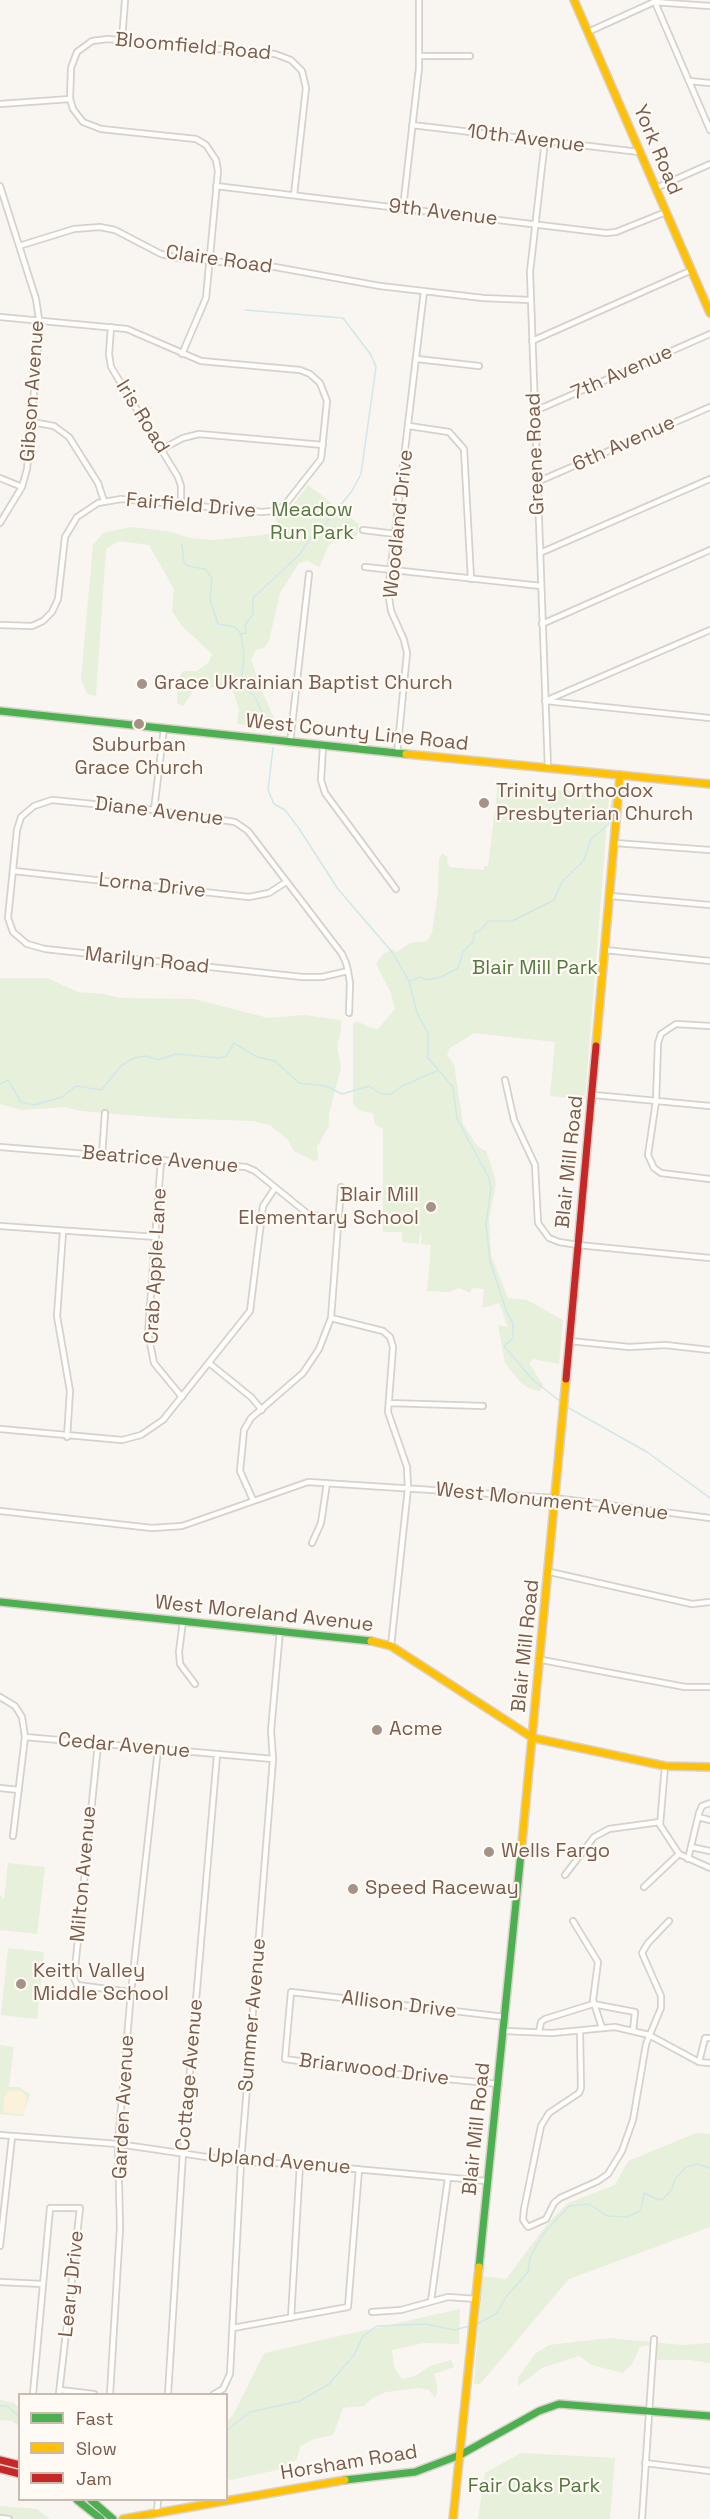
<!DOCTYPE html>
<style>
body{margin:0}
#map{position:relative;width:710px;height:2519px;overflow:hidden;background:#f9f5f0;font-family:"Space Grotesk",sans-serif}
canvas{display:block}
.legend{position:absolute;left:18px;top:2393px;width:210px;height:108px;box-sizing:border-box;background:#fffaf3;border:2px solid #cabbb1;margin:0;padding:8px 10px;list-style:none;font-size:18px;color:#7a5c4d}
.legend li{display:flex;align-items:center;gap:12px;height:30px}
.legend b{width:30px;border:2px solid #cabbb1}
</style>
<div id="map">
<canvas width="710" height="2519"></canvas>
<ul class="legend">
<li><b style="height:8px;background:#4caf50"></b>Fast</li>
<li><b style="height:8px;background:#ffc107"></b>Slow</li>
<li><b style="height:8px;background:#c62828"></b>Jam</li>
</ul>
</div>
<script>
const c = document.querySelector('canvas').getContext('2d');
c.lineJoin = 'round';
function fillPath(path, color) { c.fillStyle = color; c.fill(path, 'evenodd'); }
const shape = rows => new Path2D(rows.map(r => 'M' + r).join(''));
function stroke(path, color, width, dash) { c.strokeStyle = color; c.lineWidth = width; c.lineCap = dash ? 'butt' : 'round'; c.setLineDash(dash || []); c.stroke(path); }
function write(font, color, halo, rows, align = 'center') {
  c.font = font + ' "Space Grotesk",sans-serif'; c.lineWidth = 4.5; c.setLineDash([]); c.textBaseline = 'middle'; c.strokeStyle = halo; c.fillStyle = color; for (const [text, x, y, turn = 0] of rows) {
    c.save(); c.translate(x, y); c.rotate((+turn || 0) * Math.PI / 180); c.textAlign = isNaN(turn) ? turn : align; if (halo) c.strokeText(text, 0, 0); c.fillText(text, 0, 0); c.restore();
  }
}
const green = shape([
 [308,485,359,524,357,536,335,539,329,545,319,567,308,561,299,563,280,593,269,641,264,648,256,650,251,659,261,689,279,729,237,724,239,709,231,686,195,688,183,706,177,703,177,681,183,671,197,671,209,662,212,654,181,625,172,611,174,589,149,545,119,541,106,549,96,696,87,694,81,679,93,545,103,533,131,527,167,531,190,538,213,540,263,535,281,530,274,516,291,507],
 [498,783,609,796,585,1099,550,1096,555,1042,474,1033,450,1048,447,1055,454,1064,463,1124,478,1147,486,1151,491,1165,496,1183,489,1220,491,1255,508,1298,527,1300,563,1320,559,1364,533,1359,529,1363,543,1385,540,1391,530,1389,521,1383,505,1363,498,1325,508,1327,499,1303,482,1308,484,1289,472,1288,470,1293,459,1288,449,1292,427,1291,431,1245,421,1244,422,1233,420,1233,419,1244,402,1242,402,1232,383,1232,383,1129,375,1124,373,1113,360,1111,353,1104,353,1023,357,1021,368,1027,378,1029,395,1009,391,993,376,964,382,955,392,949,397,952,410,943,427,941,432,933,438,891,439,859,442,854,448,857,447,863,450,867,484,870,484,866,488,866],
 [0,978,47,978,78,992,104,994,120,998,194,999,268,1018,304,1015,341,1020,341,1032,337,1044,341,1068,329,1114,329,1126,317,1147,318,1160,314,1161,294,1151,288,1140,270,1125,253,1121,164,1118,81,1111,64,1107,21,1110,0,1104],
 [8,1863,45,1867,37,1934,0,1930,0,1895,4,1899],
 [8,1948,44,1952,37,2019,1,2015],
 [0,2045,14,2047,9,2087,19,2087,30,2094,23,2116,0,2114],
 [696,2133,710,2134,710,2227,569,2279,480,2384,474,2384,482,2276,506,2279,548,2223,568,2203,615,2185,628,2161],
 [460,2309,459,2344,424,2343,392,2350,394,2367,402,2379,415,2376,430,2366,451,2360,454,2367,434,2374,438,2389,435,2398,429,2390,419,2388,386,2392,372,2398,364,2406,343,2408,333,2435,314,2439,300,2446,297,2459,282,2469,231,2480,227,2478,227,2422,233,2415,264,2353],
 [609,2338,682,2345,710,2343,710,2363,690,2360,657,2360,657,2344,640,2347,632,2364,623,2373,592,2365,579,2356,542,2368,518,2386,518,2378,535,2354,549,2345],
 [0,2400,14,2403,19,2408,19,2426,12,2421,0,2420],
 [521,2453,615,2458,610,2519,478,2519,485,2473],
 [0,2506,37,2509,50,2519,0,2519]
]);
const sand = shape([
 [18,2090,27,2096,24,2115,3,2112,4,2097,9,2091]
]);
const stream = shape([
 [182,544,184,562,188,566,205,569,212,578,210,599,218,624,235,627,241,634,244,657,241,683,255,697,271,733],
 [241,634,246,633,245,625,253,614,253,598,299,555,314,533,322,528,352,491,361,474,376,367,371,355,343,318,245,310],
 [273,748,268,790,274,804,285,810,298,827,338,889,392,952,409,981,417,1013,428,1033,428,1058,453,1087,457,1119,488,1176,491,1187,486,1224,490,1261,507,1313,513,1323,513,1338,504,1346,533,1380,561,1402],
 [409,981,421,977,426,980,441,977,458,968,463,952,473,942,474,933,481,930,488,921,512,921,554,900,562,882,584,860,591,839,608,825,613,798],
 [0,1084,8,1080,21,1102,34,1105,62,1097,76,1086,101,1090,122,1065,134,1058,147,1056,157,1060,176,1054,220,1058,226,1056,234,1043,257,1057,275,1061,299,1083,326,1086,342,1094,369,1086,381,1094,391,1094,402,1086,437,1071],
 [567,1407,647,1452,710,1498],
 [477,2324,497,2313,505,2298,528,2272,530,2257,544,2233,569,2206,589,2204,607,2216,627,2217,641,2210,644,2193,658,2200,663,2199,672,2189,675,2179,686,2167,697,2164,710,2168],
 [0,2406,7,2406,20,2417],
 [226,2431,250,2412,300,2401,329,2384,354,2355,363,2336,377,2326,426,2324,454,2330,469,2326]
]);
const street = shape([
 [654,0,710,130],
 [588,32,654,2,710,6],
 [122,40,125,0],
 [419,56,470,56],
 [689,81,710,83],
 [0,104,70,99],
 [412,125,639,152],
 [545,140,530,272,548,769],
 [0,186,36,299,40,326,27,469,22,487,0,523],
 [216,186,606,233,616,232,666,212],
 [656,188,710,164],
 [403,208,419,68,419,0],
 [19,246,74,229,100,227,115,230,161,254,178,258,275,267,380,286,483,298,530,300],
 [0,317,127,329,201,361,300,370,310,374,320,383,327,401,321,459,284,506,273,511,262,512,121,499,98,503,77,517,65,537,58,599,52,612,43,621,32,626,0,625],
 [111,327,109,354,111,367,178,477,181,486,181,505],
 [532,341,692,270],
 [182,354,206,298,218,171,216,160,206,145,196,139,101,129,83,122,73,109,70,99,71,68,77,52,92,41,108,39,275,54,291,60,302,71,306,88,294,195],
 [417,359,479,366],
 [535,411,710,334],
 [32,422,54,426,69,437,98,483,104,501],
 [409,426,449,432,464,449,471,579],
 [162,449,183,438,199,434,323,445],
 [0,478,22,487],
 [537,482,710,407],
 [363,530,396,534],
 [540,553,710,479],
 [365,567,541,586],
 [542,624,710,550],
 [545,701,710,630],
 [546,701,710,718],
 [290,743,309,574],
 [323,746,321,780,325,793,396,889],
 [397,754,407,653,404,640,391,611,388,591,424,291],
 [154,810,164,728],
 [615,843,710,850],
 [14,871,249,897,269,893,286,882],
 [610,896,710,905],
 [605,950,710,961],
 [348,971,322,977,302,977,45,949,27,944,13,932,8,918,17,830,21,817,34,806,52,800,154,810,235,822,248,831,342,954,346,963,348,971,350,983,349,1013],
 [710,1026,676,1024,661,1034,658,1043,656,1101,648,1155,654,1168,661,1173,710,1179],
 [505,1080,514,1120,535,1165,538,1223,549,1238,559,1242,578,1245,710,1258],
 [594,1095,710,1106],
 [0,1147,246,1167,255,1171,308,1214,340,1220],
 [102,1155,105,1113],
 [161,1160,148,1333,154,1363,182,1397],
 [0,1226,156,1237],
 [63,1232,57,1316,70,1391,67,1437],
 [331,1318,383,1331,390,1337,393,1347,388,1412,407,1467,408,1488,391,1646],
 [570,1341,629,1347,665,1345,710,1350],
 [209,1363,251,1397,262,1410],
 [389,1403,483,1406],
 [0,1429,122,1440,141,1435,163,1420,250,1311,263,1206,275,1188],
 [253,1500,240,1471,244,1430,251,1418,303,1373,319,1349,331,1318,341,1187],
 [0,1511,152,1528,182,1526,308,1482,555,1498,710,1518],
 [312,1543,321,1523,327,1483],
 [550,1572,692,1604,710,1602],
 [183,1621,179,1652,180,1664,195,1684],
 [542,1660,685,1687,710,1687],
 [0,1697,15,1706,22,1717,25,1737,13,1836],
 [25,1737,273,1759],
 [98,1744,74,1978,77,1985,131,1992],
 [665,1766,660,1825,679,1854,710,1868],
 [0,1788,19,1790],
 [698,1817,710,1820],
 [691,1847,710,1851],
 [688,1859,699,1813,702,1806,710,1803],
 [565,1875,594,1837,609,1829,660,1822],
 [644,1887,679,1854],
 [573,1921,598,1962,593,2000,602,2028],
 [505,2031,552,2033,615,2027,649,2035,699,2062,710,2063],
 [580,2031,581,2088,579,2093,549,2113,541,2126,524,2209,523,2220,528,2227,546,2219,554,2203,560,2198,598,2181,608,2174,622,2151,633,2120,646,2044,661,2008,661,1996,642,1953,648,1943,669,1921],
 [539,2032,541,2022,545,2019,593,2004,635,2012,633,2031],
 [699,2062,705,2038,710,2038],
 [499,2084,374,2072,285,2059,291,1992,505,2017],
 [0,2135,118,2144,241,2162,300,2164,487,2181],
 [0,2246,12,2137],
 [0,2282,43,2284],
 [431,2301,448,2178],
 [372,2312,401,2310,448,2297,477,2299],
 [291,2318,300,2164],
 [233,2328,348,2307,359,2169],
 [60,2390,94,2394],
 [33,2394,50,2208,80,2208,59,2394],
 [110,2394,120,2228,118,2144,131,1992,158,1749],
 [168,2394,183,2152,217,1755],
 [214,2394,223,2389,230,2374,241,2162,273,1759,271,1731,280,1630],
 [645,2463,710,2471],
 [157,2512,158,2500],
 [0,2518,9,2519],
 [642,2519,654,2339]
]);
const fast = shape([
 [0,711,406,754],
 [0,1602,371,1641],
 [479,2267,521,1853],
 [345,2480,415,2472,460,2455,539,2411,559,2404,710,2416],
 [77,2500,101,2519],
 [91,2500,113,2519]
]);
const slow = shape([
 [574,0,710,313],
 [406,754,710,784],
 [596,1046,620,775],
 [371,1641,391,1646,533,1738,665,1766,710,1767],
 [521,1853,566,1379],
 [123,2519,345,2480],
 [453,2519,479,2267]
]);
const jam = shape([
 [566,1379,596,1046],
 [0,2460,20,2465],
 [0,2469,20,2474]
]);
const markers = [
 [142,684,6,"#a69286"],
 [139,724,6,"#a69286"],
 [484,803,6,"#a69286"],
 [431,1207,6,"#a69286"],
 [377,1730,6,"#a69286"],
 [489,1852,6,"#a69286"],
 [353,1889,6,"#a69286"],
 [21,1984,6,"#a69286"]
];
const streetNames = [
 ["Bloomfield Road",193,47,5],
 ["10th Avenue",526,139,7],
 ["York Road",657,150,67],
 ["9th Avenue",443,213,7],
 ["Claire Road",219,260,8],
 ["7th Avenue",622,373,-24],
 ["Gibson Avenue",33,391,-86],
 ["Iris Road",142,417,58],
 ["6th Avenue",624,444,-24],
 ["Greene Road",536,454,-92],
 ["Fairfield Drive",191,506,5],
 ["Woodland Drive",399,524,-84],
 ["West County Line Road",357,733,6],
 ["Diane Avenue",159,812,7],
 ["Lorna Drive",152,886,6],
 ["Marilyn Road",147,961,6],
 ["Beatrice Avenue",160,1160,5],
 ["Blair Mill Road",570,1162,-84],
 ["Crab Apple Lane",156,1266,-87],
 ["West Monument Avenue",552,1502,6],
 ["West Moreland Avenue",264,1614,6],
 ["Blair Mill Road",526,1646,-84],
 ["Cedar Avenue",124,1746,5],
 ["Milton Avenue",84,1874,-85],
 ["Allison Drive",399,2005,7],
 ["Summer Avenue",253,2015,-85],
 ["Briarwood Drive",374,2070,7],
 ["Cottage Avenue",190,2075,-85],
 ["Garden Avenue",124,2107,-87],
 ["Blair Mill Road",477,2129,-84],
 ["Upland Avenue",279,2162,5],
 ["Leary Drive",72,2284,-84],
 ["Horsham Road",349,2463,-9]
];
const parkNames = [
 ["Meadow",312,511],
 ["Run Park",312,534],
 ["Blair Mill Park",535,969],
 ["Fair Oaks Park",534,2487]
];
const poiNames = [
 ["Grace Ukrainian Baptist Church",154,684],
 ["Suburban",139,746,"center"],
 ["Grace Church",139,769,"center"],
 ["Trinity Orthodox",496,792],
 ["Presbyterian Church",496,815],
 ["Blair Mill",419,1196,"right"],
 ["Elementary School",419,1219,"right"],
 ["Acme",389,1730],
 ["Wells Fargo",501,1852],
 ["Speed Raceway",365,1889],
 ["Keith Valley",33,1972],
 ["Middle School",33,1995]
];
fillPath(green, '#e7f0db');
fillPath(sand, '#fbf2d9');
stroke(stream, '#d0e8ea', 1.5);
stroke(street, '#d7d1cb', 8);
stroke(fast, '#d9d2cb', 10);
stroke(slow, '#d9d2cb', 10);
stroke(jam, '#d9d2cb', 10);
stroke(street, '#fefefd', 4.5);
stroke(fast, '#4caf50', 7);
stroke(slow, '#ffc107', 7);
stroke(jam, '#c62828', 7);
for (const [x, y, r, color] of markers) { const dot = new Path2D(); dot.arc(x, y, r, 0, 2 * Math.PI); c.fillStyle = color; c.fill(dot); stroke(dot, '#fffaf3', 2); }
write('20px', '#7a5c4d', '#fffaf3', streetNames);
write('20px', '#537a41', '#fffaf3', parkNames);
write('20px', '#7a5c4d', '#fffaf3', poiNames, 'left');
</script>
